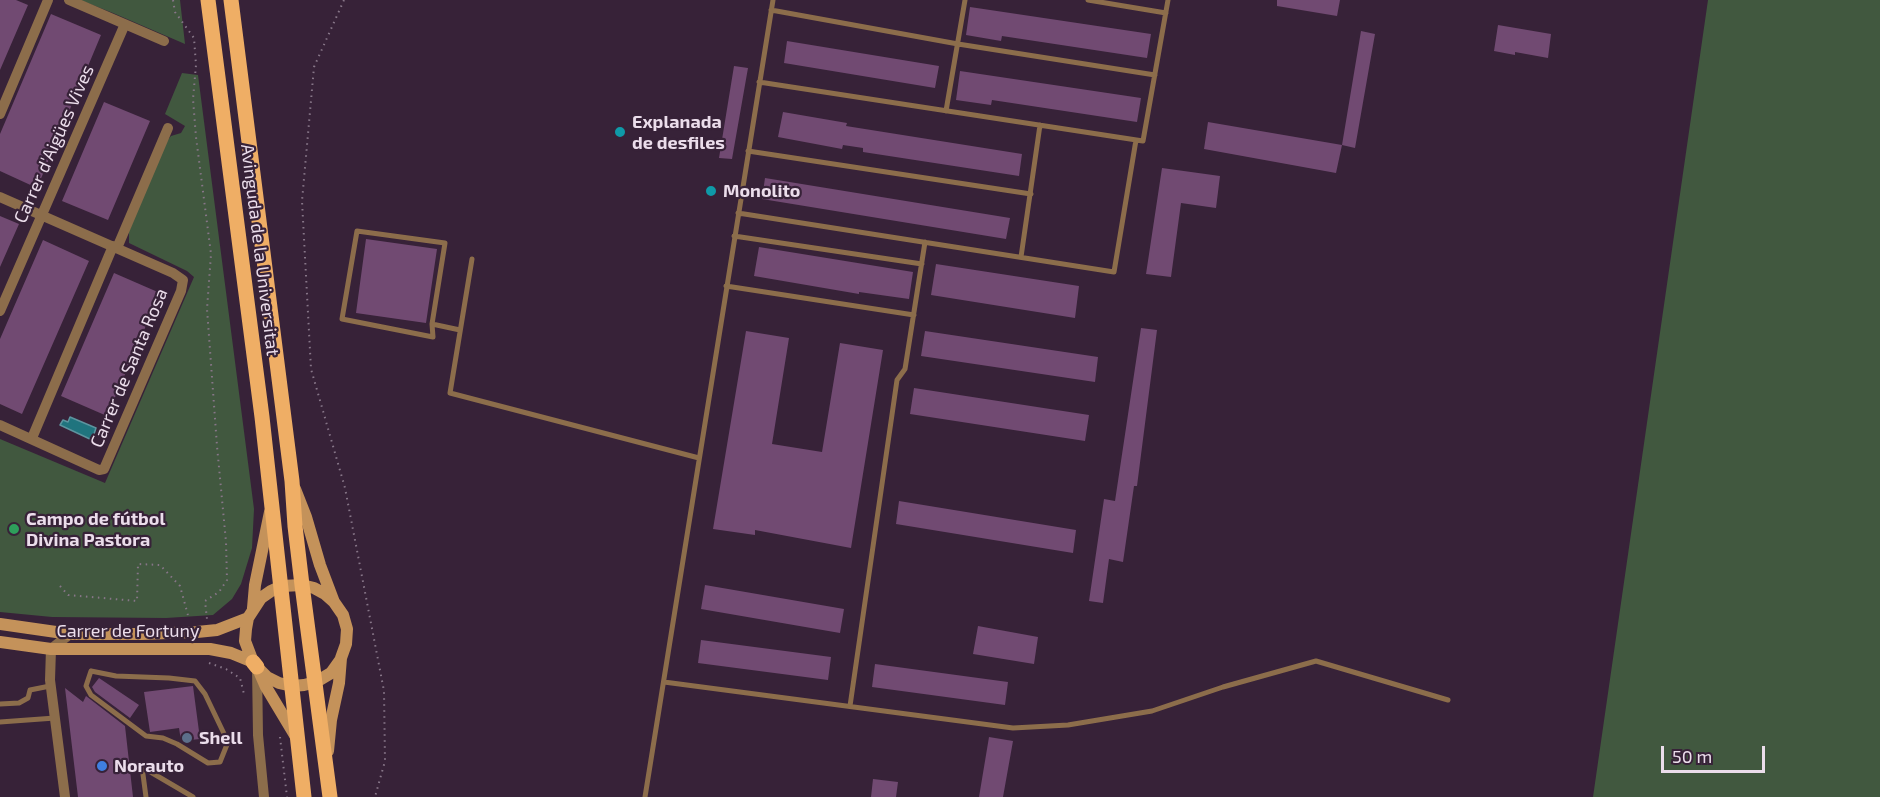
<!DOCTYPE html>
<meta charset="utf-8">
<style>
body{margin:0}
#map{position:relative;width:1880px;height:797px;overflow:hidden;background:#372238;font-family:"Exo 2",sans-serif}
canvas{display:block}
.scale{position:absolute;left:1661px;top:746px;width:104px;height:27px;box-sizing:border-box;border:3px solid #ebddeb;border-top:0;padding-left:8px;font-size:18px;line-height:21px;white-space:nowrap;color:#ebddeb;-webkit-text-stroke:4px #372238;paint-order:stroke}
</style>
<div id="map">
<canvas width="1880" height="797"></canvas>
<div class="scale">50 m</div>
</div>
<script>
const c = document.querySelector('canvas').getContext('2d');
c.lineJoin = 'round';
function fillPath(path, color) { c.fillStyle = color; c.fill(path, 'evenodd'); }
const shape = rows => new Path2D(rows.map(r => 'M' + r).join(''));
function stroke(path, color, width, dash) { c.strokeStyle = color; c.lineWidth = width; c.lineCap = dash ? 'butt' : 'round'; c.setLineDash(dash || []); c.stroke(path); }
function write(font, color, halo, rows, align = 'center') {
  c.font = font + ' "Exo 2",sans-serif'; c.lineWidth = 4.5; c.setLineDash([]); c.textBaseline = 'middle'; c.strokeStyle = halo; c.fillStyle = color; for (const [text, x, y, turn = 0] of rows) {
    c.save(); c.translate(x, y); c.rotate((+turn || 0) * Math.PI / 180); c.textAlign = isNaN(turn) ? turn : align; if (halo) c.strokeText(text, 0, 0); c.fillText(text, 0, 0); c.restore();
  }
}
const green = shape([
 [80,0,180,0,185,44,113,13],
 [1708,0,1880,0,1880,797,1593,797],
 [182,73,198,75,254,509,252,548,241,584,232,599,213,615,166,618,52,617,0,612,0,439,105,483,194,277,187,271,129,243,129,231,163,145,171,136,181,133,185,126,165,114]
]);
const water = shape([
 [70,417,96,428,92,440,60,425,63,420,68,422,70,417]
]);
const building = shape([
 [0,0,16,0,28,5,0,70],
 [1277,0,1340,0,1337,16,1277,6],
 [970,7,1151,34,1147,58,1002,36,1001,41,966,35],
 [51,14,101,35,37,188,0,171,0,134],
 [1498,25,1551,34,1548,58,1515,52,1515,55,1494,51],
 [1361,31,1375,34,1355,148,1342,145],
 [787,41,939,66,935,88,784,63],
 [734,66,748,68,732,159,719,158],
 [960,71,1141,98,1137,122,992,100,991,105,956,100],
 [104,102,150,121,108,220,62,201],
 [783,112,847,123,846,126,1022,154,1019,176,863,152,863,148,843,145,842,149,778,137],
 [1208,122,1342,145,1336,173,1204,149],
 [1162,168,1220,176,1216,208,1181,203,1171,277,1146,274],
 [765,178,1010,218,1006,239,762,199],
 [0,216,19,224,0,267],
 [366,239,437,249,426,323,356,313],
 [43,240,89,261,22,414,0,404,0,339],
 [759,247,913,272,909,299,859,292,859,294,754,276],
 [936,264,1079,286,1075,318,931,295],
 [114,273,160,293,107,416,61,396],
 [1141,328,1157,330,1137,486,1134,486,1123,562,1109,559,1103,603,1089,601,1104,499,1115,501],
 [746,331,789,338,772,444,822,452,840,343,883,350,851,548,755,530,755,535,713,529],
 [925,331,1098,357,1095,382,921,356],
 [914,388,1089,415,1085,441,910,414],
 [899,501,1076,530,1073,553,896,524],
 [705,585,844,609,840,633,701,609],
 [978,626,1038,637,1034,664,973,654],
 [701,640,831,657,828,680,698,663],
 [875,664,1008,682,1005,705,872,687],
 [99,678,139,705,130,718,95,692,92,687],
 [193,686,200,739,181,741,179,728,150,732,144,692],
 [65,688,83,702,86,696,125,726,133,797,78,797],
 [989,737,1013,741,1003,797,979,797],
 [873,779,898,782,896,797,871,797]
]);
const path = shape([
 [173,0,175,12,194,38,196,65,193,99,196,137,211,254,207,309,217,446,226,542,227,580,219,592,205,601,207,619],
 [344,0,314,67,302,201,311,369,345,488,384,691,385,761,375,797],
 [60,586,68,595,137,601,138,564,160,565,180,586,189,619],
 [209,663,226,669,240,678,244,694],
 [280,737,287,797]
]);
const lane = shape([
 [1088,0,1166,13],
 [771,10,958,44,1155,75],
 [759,82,1143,141,1168,0],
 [946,111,965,0],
 [748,151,1031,194],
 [738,213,1114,272,1136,140],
 [734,236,922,264],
 [1021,257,1040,125],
 [472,259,450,393,699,458],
 [726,286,914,315],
 [432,324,433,337,342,319,357,231,445,243,432,324,460,330],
 [91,671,116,676,169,678,195,681,205,694,228,742,220,762,208,763,177,744,163,738,146,736,91,695,86,686,91,671],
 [664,682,1013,728,1068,725,1152,711,1223,687,1316,661,1448,700],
 [0,704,19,703,28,698,30,690,50,686],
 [850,706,897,380,905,369,925,242],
 [0,722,55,718],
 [146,797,142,767,193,797],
 [645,797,773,0]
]);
const street = shape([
 [69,0,164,41],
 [0,114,48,0],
 [0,197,173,273,183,280,181,291,104,469,99,470,0,425],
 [117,248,168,128],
 [0,311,125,24],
 [32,438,113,246],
 [257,667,258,735,264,797],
 [65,797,50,680,51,649,70,634]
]);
const secondary = shape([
 [295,489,306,517,320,565,334,602,343,615,347,629,346,644,341,658,339,683,331,720,328,751],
 [253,608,255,585,270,512],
 [0,624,70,634,142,634,197,632,217,630,248,618],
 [0,642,51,649,210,649,231,653,253,662],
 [253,662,245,641,246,629,248,618,261,598,271,591,282,586,302,585,314,588,325,594,334,602],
 [257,667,267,677,279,683,292,686,304,685,316,682,331,673,341,659],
 [259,671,266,687,296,737]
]);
const primary = shape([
 [208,0,262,417,304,797],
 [231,0,292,481,295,526,302,585,330,797],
 [253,662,257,667]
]);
const markers = [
 [620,132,6,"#0f9aa8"],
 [711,191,6,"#0f9aa8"],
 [14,529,6,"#2e9e5b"],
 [187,738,6,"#5c6f8a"],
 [102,766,6,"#3f7fe0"]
];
const poiNames = [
 ["Explanada",632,122],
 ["de desfiles",632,143],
 ["Monolito",723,191],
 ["Campo de fútbol",26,519],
 ["Divina Pastora",26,540],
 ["Shell",199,738],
 ["Norauto",114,766]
];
const streetNames = [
 ["Carrer d'Aigües Vives",54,144,-66],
 ["Avinguda de la Universitat",260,250,83],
 ["Carrer de Santa Rosa",129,368,-67],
 ["Carrer de Fortuny",128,631]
];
fillPath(green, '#41583f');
fillPath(water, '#20747e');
stroke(water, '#5d949f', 1.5);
fillPath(building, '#714a72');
stroke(path, '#877688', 2, [1.5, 4.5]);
stroke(lane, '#8c6d4b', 5);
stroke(street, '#8c6d4b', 10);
stroke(secondary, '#c4925a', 12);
stroke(primary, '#efae65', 15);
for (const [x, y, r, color] of markers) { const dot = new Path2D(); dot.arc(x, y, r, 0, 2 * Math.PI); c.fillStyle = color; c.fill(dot); stroke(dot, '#372238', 2); }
write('bold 18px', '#ebddeb', '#372238', poiNames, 'left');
write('18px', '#ebddeb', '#372238', streetNames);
</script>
